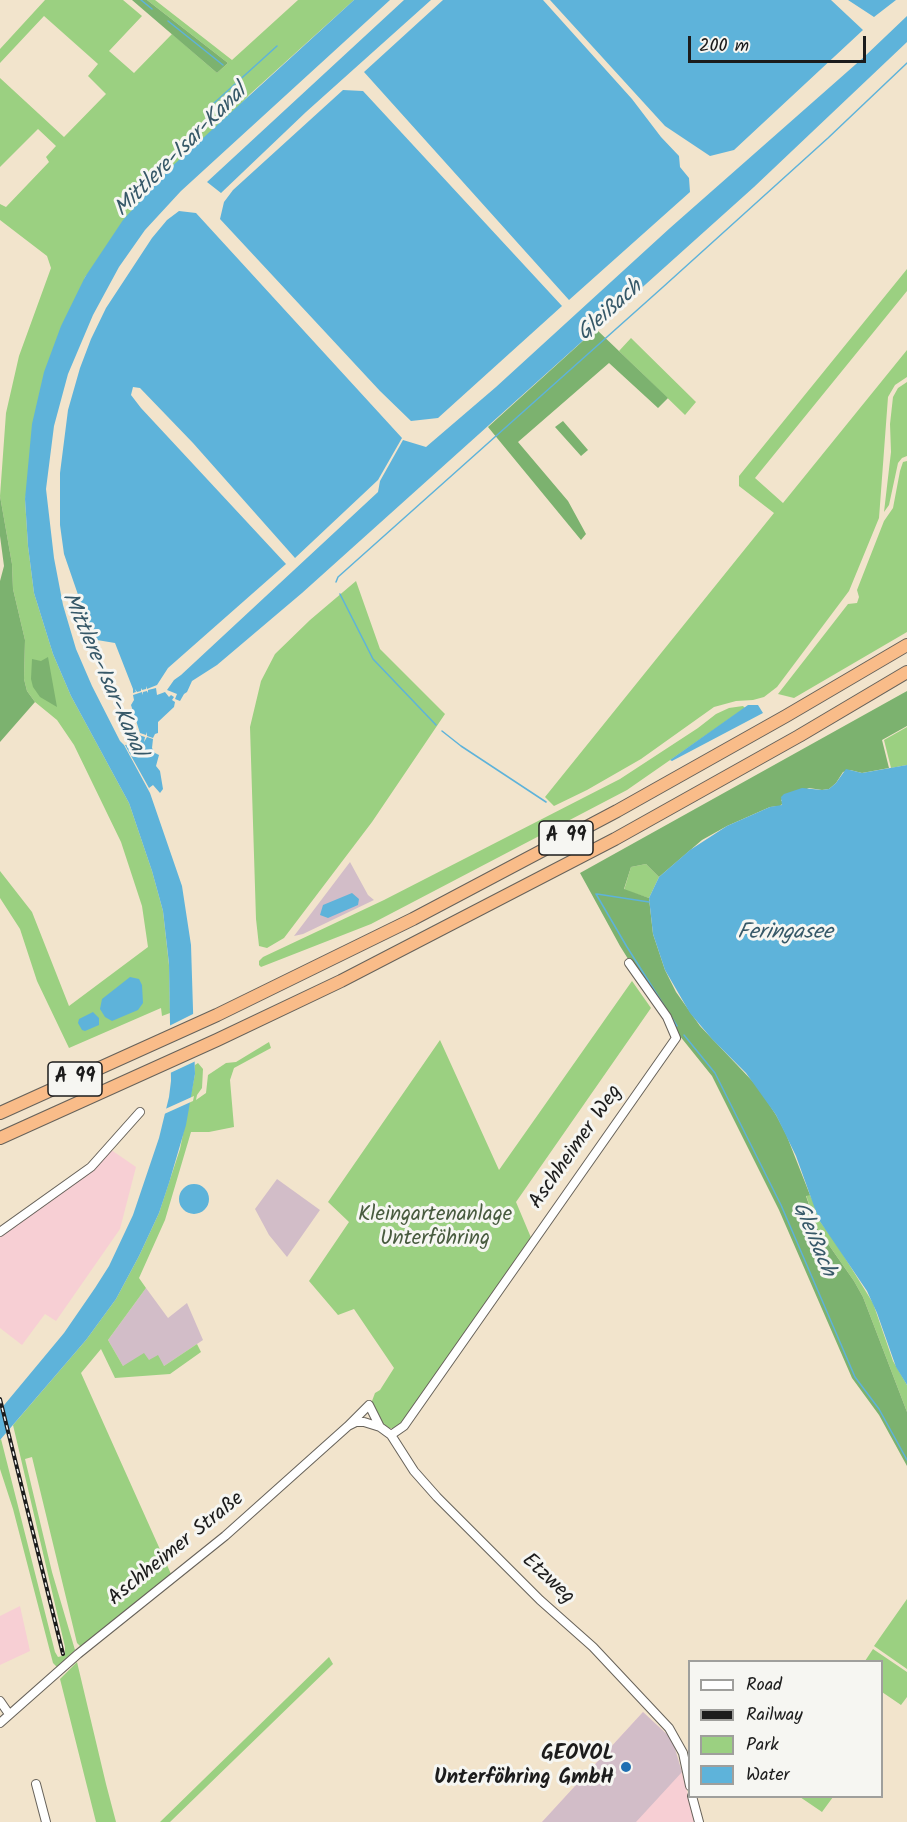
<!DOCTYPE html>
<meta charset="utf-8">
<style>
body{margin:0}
#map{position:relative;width:907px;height:1822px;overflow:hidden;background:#f2e4cc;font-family:Kalam,sans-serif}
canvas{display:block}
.legend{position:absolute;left:688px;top:1660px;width:195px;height:138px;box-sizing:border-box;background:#f6f6f2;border:2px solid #9f9f9c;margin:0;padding:8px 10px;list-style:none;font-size:18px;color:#1c1c1c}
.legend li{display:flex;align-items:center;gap:12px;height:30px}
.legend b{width:30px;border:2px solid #9f9f9c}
.scale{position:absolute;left:688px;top:36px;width:178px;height:27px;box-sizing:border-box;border:3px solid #1c1c1c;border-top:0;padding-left:8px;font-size:18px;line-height:21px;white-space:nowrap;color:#1c1c1c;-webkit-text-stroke:4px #f6f6f2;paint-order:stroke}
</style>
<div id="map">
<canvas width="907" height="1822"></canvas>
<ul class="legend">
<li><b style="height:8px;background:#fff"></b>Road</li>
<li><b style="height:8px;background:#1c1c1c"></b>Railway</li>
<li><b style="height:16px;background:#9bd081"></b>Park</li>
<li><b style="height:16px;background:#5eb3da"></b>Water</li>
</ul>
<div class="scale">200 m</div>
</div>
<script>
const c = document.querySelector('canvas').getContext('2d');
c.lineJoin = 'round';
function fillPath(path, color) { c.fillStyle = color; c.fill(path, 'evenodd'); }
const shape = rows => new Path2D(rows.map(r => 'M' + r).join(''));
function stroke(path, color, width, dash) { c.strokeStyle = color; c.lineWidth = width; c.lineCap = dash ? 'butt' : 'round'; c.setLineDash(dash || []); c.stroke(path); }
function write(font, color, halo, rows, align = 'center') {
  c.font = font + ' Kalam,sans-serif'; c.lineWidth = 6; c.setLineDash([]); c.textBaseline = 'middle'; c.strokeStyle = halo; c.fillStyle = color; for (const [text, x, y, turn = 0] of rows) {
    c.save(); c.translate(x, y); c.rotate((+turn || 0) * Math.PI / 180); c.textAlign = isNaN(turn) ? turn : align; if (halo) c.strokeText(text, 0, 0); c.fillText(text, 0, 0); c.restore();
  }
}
const built = shape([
 [107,1147,136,1167,120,1229,56,1321,45,1314,22,1345,0,1328,0,1229,89,1165],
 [20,1606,30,1651,0,1665,0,1616],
 [643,1712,672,1739,696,1822,542,1822]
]);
const industrial = shape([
 [350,862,368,895,374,900,303,934,294,936],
 [277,1179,320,1210,287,1257,269,1235,255,1209],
 [146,1288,168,1318,187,1303,203,1340,164,1366,149,1360,123,1366,108,1340],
 [643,1712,672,1739,682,1772,636,1822,542,1822]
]);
const green = shape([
 [45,0,123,0,142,16,109,51,134,73,172,34,217,73,228,63,147,0,155,0,232,60,298,0,354,0,249,95,85,277,25,499,28,546,34,593,53,654,71,696,129,803,152,871,163,911,169,965,170,1013,162,1016,161,1008,69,1048,37,981,20,929,0,898,0,871,32,912,69,1006,148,947,142,906,121,842,74,745,57,720,35,702,27,691,24,679,25,640,13,589,12,564,0,496,6,413,19,356,51,268,47,256,0,220,0,204,6,207,49,162,46,157,56,146,38,129,0,167,0,78,64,137,106,94,88,76,98,64,44,16,0,63,0,49],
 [907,269,907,291,755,478,783,503,907,350,907,377,895,385,888,397,879,518,849,591,777,687,764,697,753,700,736,701,714,707,641,759,587,790,554,806,545,797,774,513,739,486,739,476],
 [631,338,696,402,685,415,619,351],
 [907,382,907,456,902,458,898,463,889,505,884,512,891,452,890,424,893,397,898,388],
 [907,461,907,632,794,698,778,694,848,604,857,603,859,597,857,590,884,521,893,508,900,471,903,462],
 [356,581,380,649,445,714,372,822,284,938,267,948,259,946,256,919,250,727,261,681,275,654,310,620],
 [743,706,745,708,627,790,371,924,261,967,259,965,259,961,263,957,384,900,620,779,698,728,716,714,729,708],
 [907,727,907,765,891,768,884,740],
 [646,864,659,877,649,898,624,890,631,867],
 [632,981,651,1008,516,1202,532,1240,400,1427,396,1429,389,1428,378,1420,372,1407,372,1401,375,1393,380,1390,394,1368,354,1309,338,1315,309,1281,349,1222,328,1202,440,1040,499,1170],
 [269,1042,271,1048,234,1068,230,1080,234,1127,209,1132,191,1132,165,1220,139,1278,146,1288,108,1340,123,1366,144,1353,149,1360,158,1355,164,1366,197,1344,201,1352,170,1374,115,1378,101,1349,81,1373,171,1574,81,1647,77,1643,32,1457,25,1459,52,1572,75,1650,58,1668,53,1663,13,1509,0,1469,0,1440,1,1439,55,1652,58,1657,62,1656,65,1654,65,1647,13,1425,86,1340,116,1299,139,1256,159,1213,180,1149,195,1074,195,1065,198,1063,203,1069,202,1088,197,1095,196,1100,206,1093,208,1075,226,1063,236,1062],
 [806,1195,810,1195,816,1207,819,1220,834,1240,873,1303,893,1361,907,1385,907,1412,863,1297,854,1281,817,1228],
 [907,1599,907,1669,874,1646],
 [873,1649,907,1672,907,1697,901,1705,882,1692,882,1662,865,1661],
 [329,1657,333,1664,170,1822,160,1822],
 [77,1662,106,1784,116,1822,96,1822,60,1679],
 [800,1797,833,1797,822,1812]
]);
const forest = shape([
 [132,0,147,0,228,63,217,73],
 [596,329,668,398,658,408,609,363,518,442,568,501,586,534,581,540,488,427],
 [563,421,588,450,581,456,555,427],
 [0,496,12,564,13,589,25,640,24,679,27,691,35,702,0,742,0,581,4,566,0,536],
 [48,657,57,707,40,697,33,687,31,679,32,659,41,661],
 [907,691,907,726,882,740,889,768,862,773,850,770,843,772,836,783,829,789,822,790,809,788,781,800,783,803,780,806,770,807,727,826,702,840,659,877,646,864,631,867,624,889,649,898,653,934,665,970,676,992,700,1026,758,1087,776,1115,786,1134,810,1195,806,1196,817,1228,854,1281,863,1297,907,1412,907,1466,879,1415,852,1378,779,1210,712,1076,663,1015,620,946,580,873]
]);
const water = shape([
 [354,0,390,0,181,191,145,230,119,267,93,315,68,374,54,426,46,489,54,558,63,605,76,649,92,686,120,741,124,745,150,793,182,886,191,945,195,1074,186,1125,169,1183,159,1213,139,1256,116,1299,86,1340,0,1440,0,1410,64,1333,95,1288,109,1266,133,1215,159,1138,169,1097,171,1081,169,964,163,911,152,871,129,803,71,696,53,654,34,593,28,546,25,499,32,424,44,372,61,326,85,277,123,220,168,170],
 [404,0,431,0,306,112,221,193,207,182],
 [443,0,543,0,632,99,661,137,679,156,680,167,689,178,690,192,569,300,364,72],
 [550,0,831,0,863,30,734,150,710,156,665,126],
 [848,0,896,0,874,17],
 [907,16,907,42,754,187,302,593,217,665,192,681,187,692,184,694,180,701,175,699,177,694,167,690,174,680,181,675,378,492,380,481,403,440,426,447,496,387,670,228,864,57],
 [343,90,363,91,562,306,438,418,411,421,380,391,220,219,224,202,233,190],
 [179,211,196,213,402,438,378,480,295,558,193,443,140,388,133,387,131,395,141,408,286,564,168,668,157,685,147,689,146,686,146,689,142,690,141,688,141,691,137,692,135,689,136,692,133,693,133,689,115,643,97,640,85,615,64,554,60,525,60,473,68,410,80,368,91,339,106,308,152,238,167,220],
 [156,688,157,695,165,692,169,697,171,695,174,697,172,700,175,702,174,707,158,722,158,733,155,734,153,738,147,736,147,732,146,735,140,733,131,705,134,700,133,695,142,692,143,695,143,692,147,691,148,693,148,690],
 [748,705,758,705,763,713,672,761,670,760],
 [139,735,145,737,144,742,147,737,153,739,152,748,155,753,159,755,156,766,160,771,163,789,160,793,153,785,149,788,125,745,134,744],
 [907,765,907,1385,896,1367,877,1313,867,1291,819,1220,796,1156,776,1115,746,1073,712,1039,690,1013,665,970,653,934,649,898,659,877,690,850,727,826,770,807,782,805,781,797,784,794,802,788,822,790,829,789,836,783,846,769,862,773],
 [352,893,359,899,358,905,328,918,320,915,323,905],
 [130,977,139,979,142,985,143,1003,138,1010,112,1021,105,1017,100,1009,102,999],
 [93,1012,99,1018,99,1025,85,1031,82,1030,78,1023,79,1019],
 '179 1199a15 15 0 1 1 30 0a15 15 0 1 1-30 0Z'
]);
const pier = shape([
 [197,1012,198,1060,168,1074,167,1027],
 [194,1096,193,1101,162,1115,163,1110]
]);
const stream = shape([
 [141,0,152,9],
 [168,21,223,65],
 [213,104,277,46],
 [336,582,338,577,663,287,828,138,907,63],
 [340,594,373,659,436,725],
 [442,731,461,746,546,802],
 [596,894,627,947,677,1026],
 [597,894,649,902],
 [684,1035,715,1073,781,1205,855,1377,879,1409,907,1460]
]);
const minor = shape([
 [0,1232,91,1167,140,1112],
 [348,1426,369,1405,380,1427,391,1435,414,1471,437,1497,540,1600,593,1647,669,1728,683,1753,690,1786],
 [391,1435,404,1426,676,1038,667,1017,629,963],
 [0,1701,9,1714],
 [0,1723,78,1654,225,1536,348,1426,356,1422,364,1422,380,1427],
 [36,1784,46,1822],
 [692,1796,699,1822]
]);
const highway = shape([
 [0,1113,217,1015,413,919,617,811,786,716,907,645],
 [0,1138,217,1040,341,981,615,839,799,736,907,672]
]);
const rail = shape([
 [0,1399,63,1654]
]);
const markers = [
 [626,1767,6,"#1f6fb2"]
];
const shields = [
 [566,838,54],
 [75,1079,54]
];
const shieldNames = [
 ["A 99",566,838],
 ["A 99",75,1079]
];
const streetNames = [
 ["Aschheimer Weg",577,1148,-55],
 ["Aschheimer Straße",177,1550,-39],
 ["Etzweg",547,1580,43]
];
const parkNames = [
 ["Kleingartenanlage",435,1216],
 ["Unterföhring",435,1240]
];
const poiNames = [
 ["GEOVOL",614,1755],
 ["Unterföhring GmbH",614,1779]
];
const waterNames = [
 ["Mittlere-Isar-Kanal",182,152,-45],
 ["Gleißach",611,312,-42],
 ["Mittlere-Isar-Kanal",102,675,66],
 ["Feringasee",785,934],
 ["Gleißach",812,1240,67]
];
fillPath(built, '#f7cfd4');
fillPath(industrial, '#d2bdc8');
fillPath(green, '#9bd081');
fillPath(forest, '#7cb26f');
fillPath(water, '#5eb3da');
fillPath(pier, '#f2e4cc');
stroke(stream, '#5eb3da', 1.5);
stroke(minor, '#67625a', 10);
stroke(highway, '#67625a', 14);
stroke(minor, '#fff', 8);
stroke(highway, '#f9bc89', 12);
stroke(rail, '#1c1c1c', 4);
stroke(rail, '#f6f6f2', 1.5, [4.5]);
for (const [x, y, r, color] of markers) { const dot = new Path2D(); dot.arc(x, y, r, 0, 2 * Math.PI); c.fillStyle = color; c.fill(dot); stroke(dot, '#f6f6f2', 2); }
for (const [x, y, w] of shields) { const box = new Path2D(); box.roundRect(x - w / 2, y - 17, w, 34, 4.5); c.fillStyle = '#f6f6f2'; c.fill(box); stroke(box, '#1c1c1c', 1.5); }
write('bold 20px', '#1c1c1c', null, shieldNames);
write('21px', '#1c1c1c', '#f6f6f2', streetNames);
write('21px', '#485b3f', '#f6f6f2', parkNames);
write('bold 21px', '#1c1c1c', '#f6f6f2', poiNames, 'right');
write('italic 22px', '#365868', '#f6f6f2', waterNames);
</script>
